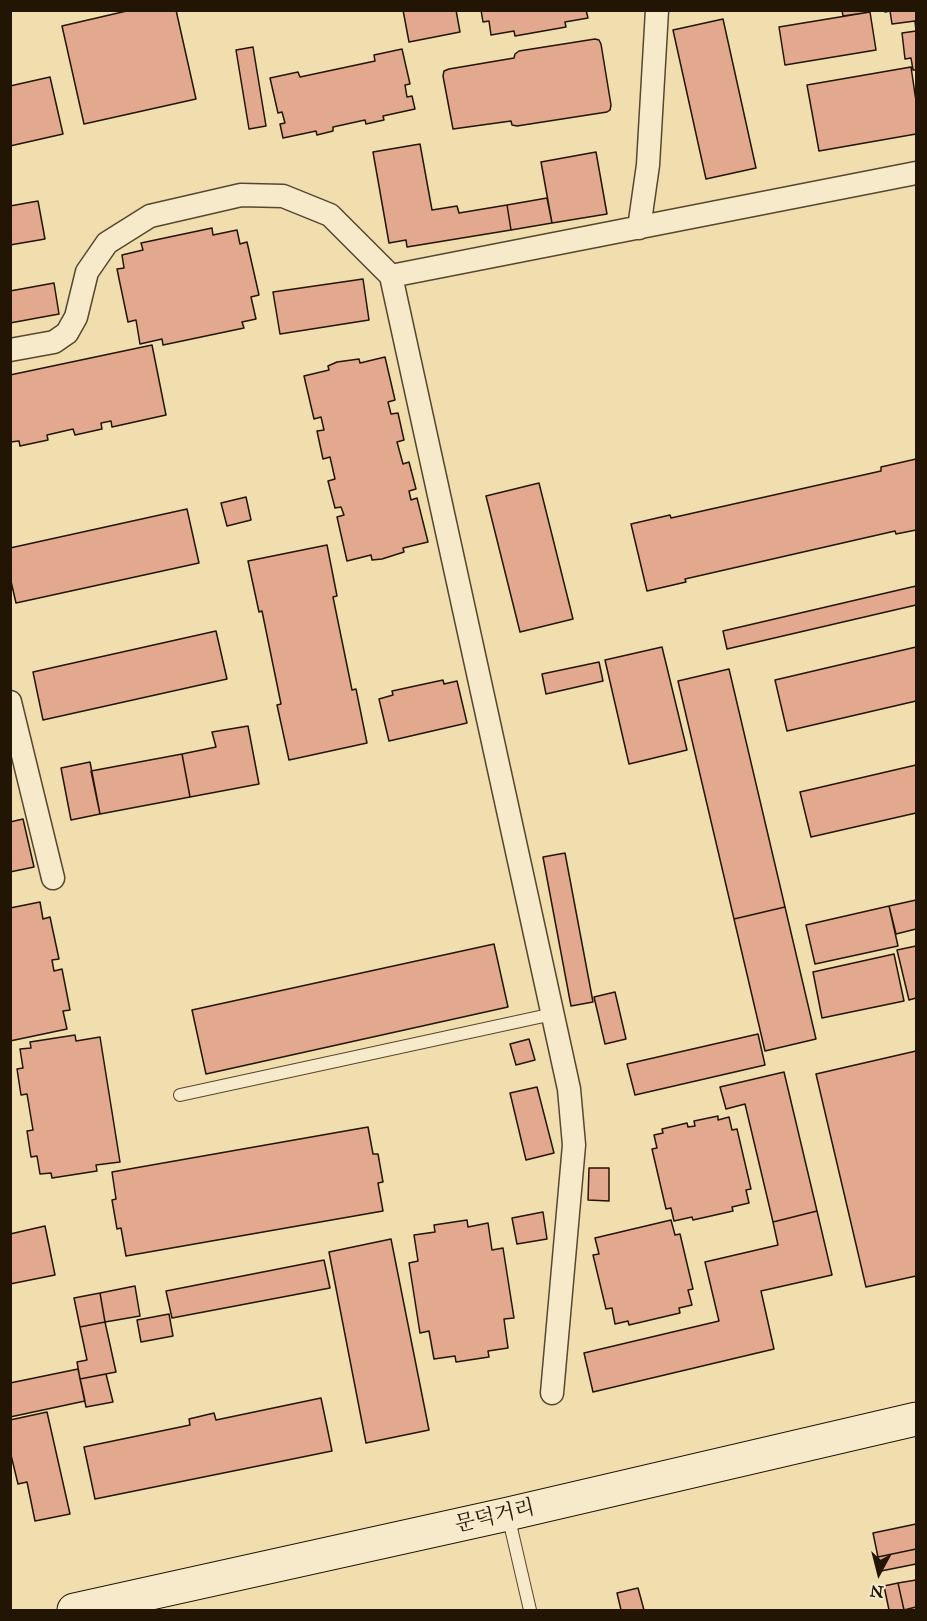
<!DOCTYPE html>
<meta charset="utf-8">
<style>
body{margin:0}
#map{position:relative;width:927px;height:1621px;overflow:hidden;background:#f1deaf;font-family:"IM FELL Great Primer",serif}
canvas{display:block}
.frame{position:absolute;inset:0;border:12px solid #221504;pointer-events:none}
.north{position:absolute;left:849px;top:1543px;width:60px;height:60px;-webkit-text-stroke:4px #f6eacb;paint-order:stroke;rotate:187deg;font-size:16px;font-weight:700;line-height:24px;text-align:center;color:#221504}
.north::after{content:'';display:block;margin:auto;width:21px;height:27px;background:#221504;clip-path:polygon(50% 0,100% 100%,50% 72%,0 100%)}
</style>
<div id="map">
<canvas width="927" height="1621"></canvas>
<div class="frame"></div>
<div class="north">N</div>
</div>
<script>
const c = document.querySelector('canvas').getContext('2d');
c.lineJoin = 'round';
function fillPath(path, color) { c.fillStyle = color; c.fill(path, 'evenodd'); }
const shape = rows => new Path2D(rows.map(r => 'M' + r).join(''));
function stroke(path, color, width, dash) { c.strokeStyle = color; c.lineWidth = width; c.lineCap = dash ? 'butt' : 'round'; c.setLineDash(dash || []); c.stroke(path); }
function write(font, color, halo, rows, align = 'center') {
  c.font = font + ' "IM FELL Great Primer","Noto Serif KR",serif'; c.lineWidth = 4.5; c.setLineDash([]); c.textBaseline = 'middle'; c.strokeStyle = halo; c.fillStyle = color; for (const [text, x, y, turn = 0] of rows) {
    c.save(); c.translate(x, y); c.rotate((+turn || 0) * Math.PI / 180); c.textAlign = isNaN(turn) ? turn : align; if (halo) c.strokeText(text, 0, 0); c.fillText(text, 0, 0); c.restore();
  }
}
const building = shape([
 [131,10,176,10,196,99,84,124,62,26,131,10],
 [403,10,456,10,460,32,409,42,403,10],
 [481,10,586,10,588,18,565,22,566,27,515,36,514,31,491,35,489,21,483,22,481,10],
 [842,10,869,10,870,12,843,16,842,10],
 [885,10,916,10,916,70,913,70,911,58,905,59,902,33,916,31,915,21,892,24,890,11,885,12,885,10],
 [870,12,876,50,785,65,779,27,870,12],
 [723,19,756,168,706,179,673,30,723,19],
 [595,39,599,40,601,44,611,105,610,110,607,112,517,126,512,125,511,121,453,129,443,76,444,71,449,69,514,58,515,54,519,51,595,39],
 [253,47,266,126,249,129,236,50,253,47],
 [402,49,410,84,405,85,407,97,412,96,415,109,383,116,384,120,366,124,365,120,333,127,333,131,317,135,316,131,283,138,280,124,285,123,282,112,278,113,270,78,298,72,300,77,375,61,374,55,402,49],
 [911,67,916,101,916,134,819,151,807,85,911,67],
 [50,77,63,134,10,146,10,86,50,77],
 [420,144,432,210,457,206,459,213,507,205,511,230,407,247,406,240,389,243,373,152,420,144],
 [596,152,607,214,552,223,541,162,596,152],
 [547,198,552,223,511,230,507,205,547,198],
 [38,201,45,239,10,245,10,206,38,201],
 [212,228,213,235,237,230,240,244,247,242,259,295,251,297,256,319,242,322,244,328,163,345,162,339,140,344,136,320,128,322,117,269,124,268,122,255,143,250,141,243,212,228],
 [363,279,369,320,280,334,273,292,363,279],
 [54,283,59,314,10,323,10,291,54,283],
 [152,345,166,415,112,427,111,421,101,423,102,429,75,435,73,429,47,435,48,440,20,446,19,441,10,442,10,375,152,345],
 [385,357,395,400,388,402,391,414,398,413,404,440,397,442,403,464,409,462,416,489,409,491,411,500,417,498,428,542,403,548,404,552,382,559,372,560,371,555,347,561,337,517,344,515,341,507,335,508,328,481,335,479,330,457,323,459,317,431,324,430,321,417,314,419,304,376,329,370,328,366,337,362,359,359,360,363,385,357],
 [916,459,916,530,896,534,895,531,685,579,686,582,647,591,631,524,670,515,671,518,881,471,881,467,916,459],
 [539,483,573,619,520,632,486,496,539,483],
 [246,497,251,520,227,526,221,503,246,497],
 [187,509,199,563,16,603,10,577,10,548,187,509],
 [327,545,337,596,333,597,352,690,356,689,367,743,289,760,277,705,281,704,262,611,259,612,248,561,327,545],
 [916,586,916,605,727,649,723,631,916,586],
 [216,631,227,679,43,720,33,672,216,631],
 [662,647,687,750,629,764,605,660,662,647],
 [916,647,916,701,787,731,775,680,916,647],
 [599,662,603,681,546,694,542,674,599,662],
 [729,669,785,907,734,919,678,681,729,669],
 [443,680,444,684,457,681,467,723,389,741,379,699,393,695,392,691,443,680],
 [248,726,259,784,190,797,182,754,216,747,212,732,248,726],
 [182,754,190,797,100,814,91,771,182,754],
 [90,762,100,814,71,820,61,768,90,762],
 [916,765,916,813,811,837,800,792,916,765],
 [23,819,34,867,10,872,10,822,23,819],
 [565,853,593,1002,571,1006,543,857,565,853],
 [916,900,916,929,896,934,889,906,916,900],
 [40,902,43,919,50,917,59,959,52,960,54,971,62,969,70,1010,63,1011,67,1029,10,1041,10,908,40,902],
 [889,906,898,946,815,964,806,925,889,906],
 [785,907,816,1039,765,1051,734,919,785,907],
 [494,944,508,1007,206,1074,192,1010,494,944],
 [916,946,916,998,909,1000,897,950,916,946],
 [894,954,904,1001,822,1018,813,972,894,954],
 [615,992,626,1039,605,1044,594,997,615,992],
 [758,1034,765,1065,635,1095,627,1064,758,1034],
 [75,1035,76,1041,100,1037,120,1162,96,1165,97,1171,52,1178,51,1173,40,1174,37,1156,31,1157,27,1131,33,1130,27,1094,21,1095,17,1069,23,1068,20,1049,31,1048,30,1042,75,1035],
 [529,1039,535,1060,516,1065,510,1044,529,1039],
 [916,1051,916,1276,866,1287,816,1074,916,1051],
 [784,1072,817,1211,773,1222,745,1104,726,1109,720,1087,784,1072],
 [537,1087,554,1153,526,1160,510,1093,537,1087],
 [718,1116,718,1120,729,1117,732,1130,737,1129,751,1189,746,1190,749,1203,732,1207,733,1211,693,1220,692,1217,674,1221,671,1208,666,1209,652,1149,657,1148,654,1135,663,1133,662,1129,687,1123,688,1127,695,1126,694,1121,718,1116],
 [368,1127,373,1154,378,1154,383,1182,378,1183,383,1211,126,1256,121,1228,117,1229,112,1200,116,1199,112,1172,368,1127],
 [589,1168,609,1168,609,1201,588,1200,589,1168],
 [817,1211,832,1275,761,1291,774,1349,593,1392,584,1353,719,1321,705,1262,778,1245,773,1222,817,1211],
 [543,1212,547,1239,517,1244,512,1218,543,1212],
 [467,1220,468,1227,488,1223,492,1250,503,1248,514,1318,504,1319,508,1348,488,1351,489,1357,456,1362,455,1356,434,1359,429,1331,420,1333,409,1263,418,1261,414,1235,435,1232,434,1225,467,1220],
 [671,1220,675,1235,680,1234,693,1289,688,1290,692,1305,679,1308,680,1313,629,1325,628,1321,615,1324,612,1308,606,1309,593,1255,599,1254,595,1238,671,1220],
 [45,1226,55,1275,10,1284,10,1234,45,1226],
 [391,1239,429,1430,366,1443,329,1252,391,1239],
 [324,1260,330,1288,172,1318,166,1291,324,1260],
 [135,1286,140,1316,105,1322,100,1293,135,1286],
 [100,1293,105,1322,80,1327,74,1298,100,1293],
 [169,1314,173,1336,141,1342,137,1320,169,1314],
 [105,1322,116,1372,80,1379,77,1362,87,1360,80,1327,105,1322],
 [78,1369,85,1401,10,1417,10,1383,78,1369],
 [106,1374,113,1402,86,1407,80,1379,106,1374],
 [321,1398,332,1451,95,1499,84,1447,190,1425,189,1419,214,1413,216,1420,321,1398],
 [47,1412,70,1514,35,1521,27,1482,18,1484,10,1451,10,1420,47,1412],
 [916,1524,916,1549,878,1557,873,1533,916,1524],
 [916,1549,916,1564,881,1571,878,1557,916,1549],
 [916,1580,916,1607,904,1610,898,1583,916,1580],
 [898,1583,904,1610,916,1607,916,1610,889,1610,884,1586,898,1583],
 [638,1588,644,1610,621,1610,617,1593,638,1588]
]);
const service = shape([
 [180,1095,553,1014],
 [508,1515,530,1610]
]);
const minor = shape([
 [639,228,648,165,657,10],
 [10,350,54,342,67,333,76,317,87,272,107,243,150,216,241,195,283,196,330,215,391,276],
 [10,702,53,878],
 [552,1393,574,1145,569,1089,391,276,916,173]
]);
const secondary = shape([
 [74,1610,508,1514,916,1419]
]);
const streetNames = [
 ["문덕거리",495,1517,-13]
];
fillPath(building, '#e3a98e');
stroke(building, '#221504', 1.5);
stroke(service, '#56472f', 14);
stroke(minor, '#56472f', 25);
stroke(secondary, '#221504', 35);
stroke(service, '#f6eacb', 12);
stroke(minor, '#f6eacb', 22);
stroke(secondary, '#f6eacb', 33);
write('21px', '#221504', '#f6eacb', streetNames);
</script>
